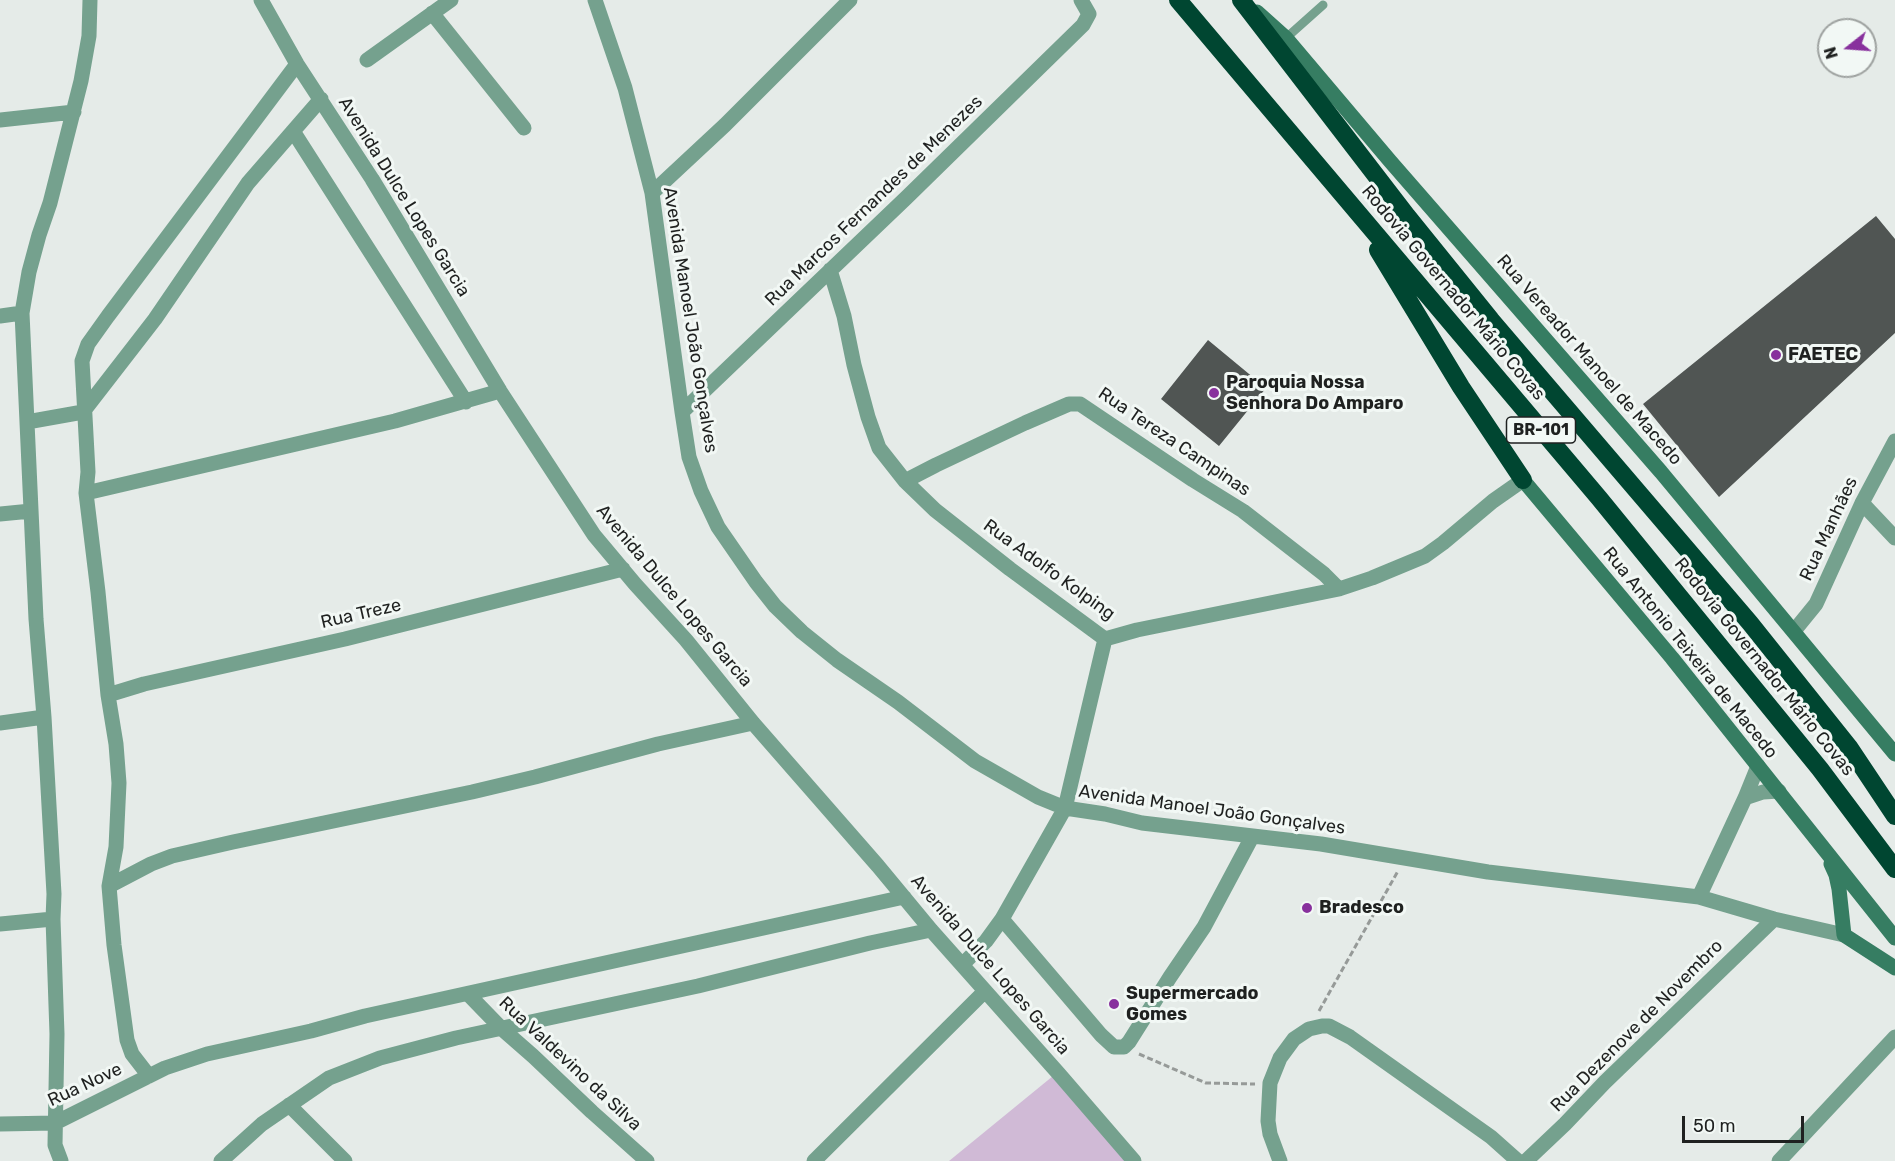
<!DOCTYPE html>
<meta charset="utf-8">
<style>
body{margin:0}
#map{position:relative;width:1895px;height:1161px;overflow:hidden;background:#e5ebe8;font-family:Rubik,sans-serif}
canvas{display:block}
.north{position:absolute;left:1817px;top:18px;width:60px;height:60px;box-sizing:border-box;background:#f2f8f5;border:2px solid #9ea2a0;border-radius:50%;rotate:253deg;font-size:16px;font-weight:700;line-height:24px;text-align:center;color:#1f2120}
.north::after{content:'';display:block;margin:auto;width:21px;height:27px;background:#88319d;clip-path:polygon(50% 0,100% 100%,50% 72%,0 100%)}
.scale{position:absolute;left:1682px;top:1116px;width:122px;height:27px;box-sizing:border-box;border:3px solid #1f2120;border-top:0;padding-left:8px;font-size:18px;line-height:21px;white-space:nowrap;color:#1f2120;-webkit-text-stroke:4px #f2f8f5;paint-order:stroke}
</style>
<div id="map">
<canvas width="1895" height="1161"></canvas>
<div class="north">N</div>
<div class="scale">50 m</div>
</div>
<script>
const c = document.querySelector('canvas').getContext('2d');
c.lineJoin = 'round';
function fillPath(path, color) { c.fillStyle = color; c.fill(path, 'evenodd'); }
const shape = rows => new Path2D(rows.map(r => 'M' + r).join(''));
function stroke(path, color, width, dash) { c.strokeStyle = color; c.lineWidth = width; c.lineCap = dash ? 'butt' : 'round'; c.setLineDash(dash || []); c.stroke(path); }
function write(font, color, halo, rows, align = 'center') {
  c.font = font + ' Rubik,sans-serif'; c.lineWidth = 6; c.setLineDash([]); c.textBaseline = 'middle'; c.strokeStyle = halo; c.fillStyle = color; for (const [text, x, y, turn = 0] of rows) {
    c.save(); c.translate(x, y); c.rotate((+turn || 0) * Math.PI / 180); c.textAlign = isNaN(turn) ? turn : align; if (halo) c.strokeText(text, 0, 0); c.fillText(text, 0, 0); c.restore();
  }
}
const green = shape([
 [1053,1076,1125,1161,949,1161]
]);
const building = shape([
 [1876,216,1895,239,1895,333,1719,497,1643,404],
 [1208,340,1266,388,1219,446,1161,399]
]);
const path = shape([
 [1319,1011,1398,871],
 [1139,1054,1206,1083,1255,1084]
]);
const lane = shape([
 [1286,38,1323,5]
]);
const street = shape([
 [261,0,297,64,372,179,500,391,594,535,635,584,686,640,753,723,878,866,931,930,1059,1074,1134,1161],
 [595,0,625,88,652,193,682,412,689,457,701,491,718,527,756,582,775,606,802,632,837,660,898,702,975,761,1038,797,1065,808,1105,814,1142,823,1321,844,1488,872,1699,897,1774,919,1844,935],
 [432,13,524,128],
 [367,60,451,0],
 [0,120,74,112],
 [293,131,466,402],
 [652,193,725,125,850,0],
 [830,270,844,316,854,365,868,417,879,448,905,481,935,510,1010,569,1105,639],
 [0,316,22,313],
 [682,412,906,198,1083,25,1089,14,1081,0],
 [27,422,83,412,155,319,248,183,321,99],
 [905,481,936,465,1025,423,1069,404,1080,404,1193,480,1243,511,1324,574,1339,589],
 [86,493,395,421,500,391],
 [1862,503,1895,538],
 [0,514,31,511],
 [1794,631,1816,604,1862,503,1895,441],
 [1105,639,1137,630,1339,589,1372,578,1425,556,1443,543,1493,501,1523,480],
 [108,695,144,684,345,639,623,569],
 [0,723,44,717],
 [1745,798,1763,792,1779,791],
 [109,886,151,864,172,856,233,842,472,792,535,777,658,744,753,723],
 [1699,897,1745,798,1758,766],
 [1002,919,1101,1035,1114,1047,1124,1047,1129,1042,1170,977,1204,927,1252,837],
 [0,924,53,919],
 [962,965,986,941,1002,919,1065,808,1105,639],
 [468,994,501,1028,533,1056,592,1112,647,1161],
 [149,1076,132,1054,127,1040,114,945,109,886,116,847,119,783,116,744,108,695,98,592,86,493,88,472,82,361,88,344,108,316,297,64],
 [289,1105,345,1161],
 [0,1124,55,1123,165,1068,207,1054,311,1031,365,1016,904,897],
 [61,1161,55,1145,57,1034,53,919,54,894,44,717,36,619,22,313,29,272,39,235,50,203,81,81,89,36,90,0],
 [221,1161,262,1124,329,1078,380,1058,456,1038,698,986,870,943,931,930],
 [814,1161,985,991],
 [1280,1161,1270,1134,1268,1121,1270,1083,1280,1058,1294,1039,1309,1029,1322,1026,1329,1026,1350,1037,1491,1137,1518,1161],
 [1526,1161,1565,1124,1605,1082,1774,919],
 [1779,1161,1895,1037]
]);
const secondary = shape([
 [1257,12,1286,38,1390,161,1661,472,1895,754],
 [1523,480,1672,658,1895,938],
 [1831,864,1836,875,1839,889,1844,935,1895,968]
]);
const highway = shape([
 [1178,0,1599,498,1820,769,1895,869],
 [1241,0,1407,216,1491,320,1750,623,1849,747,1895,816],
 [1378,250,1461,387,1523,480]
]);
const markers = [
 [1776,355,6,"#88319d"],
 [1214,393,6,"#88319d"],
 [1307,908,6,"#88319d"],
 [1114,1004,6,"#88319d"]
];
const shields = [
 [1541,430,69]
];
const shieldNames = [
 ["BR-101",1541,430]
];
const streetNames = [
 ["Avenida Dulce Lopes Garcia",404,197,58],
 ["Rua Marcos Fernandes de Menezes",874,201,-44],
 ["Rodovia Governador Mário Covas",1453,293,50],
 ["Avenida Manoel João Gonçalves",690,320,81],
 ["Rua Vereador Manoel de Macedo",1589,360,49],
 ["Rua Tereza Campinas",1174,442,34],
 ["Rua Manhães",1829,529,-65],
 ["Rua Adolfo Kolping",1049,570,36],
 ["Avenida Dulce Lopes Garcia",674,596,50],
 ["Rua Treze",361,614,-13],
 ["Rua Antonio Teixeira de Macedo",1690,653,51],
 ["Rodovia Governador Mário Covas",1764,667,51],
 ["Avenida Manoel João Gonçalves",1212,810,8],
 ["Avenida Dulce Lopes Garcia",990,965,49],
 ["Rua Dezenove de Novembro",1637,1026,-45],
 ["Rua Valdevino da Silva",570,1064,43],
 ["Rua Nove",85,1085,-25]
];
const poiNames = [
 ["FAETEC",1788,355],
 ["Paroquia Nossa",1226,383],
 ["Senhora Do Amparo",1226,404],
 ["Bradesco",1319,908],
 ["Supermercado",1126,994],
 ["Gomes",1126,1015]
];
fillPath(green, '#d0bad6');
fillPath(building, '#505553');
stroke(path, '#969a98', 3, [6, 3]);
stroke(lane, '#75a18e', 9);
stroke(street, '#75a18e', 15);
stroke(secondary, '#367d62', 15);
stroke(highway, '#004631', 18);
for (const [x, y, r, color] of markers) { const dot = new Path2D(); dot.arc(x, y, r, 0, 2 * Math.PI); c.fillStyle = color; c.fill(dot); stroke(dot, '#f2f8f5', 2); }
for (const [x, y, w] of shields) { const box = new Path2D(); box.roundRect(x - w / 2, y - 13, w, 26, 4.5); c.fillStyle = '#f2f8f5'; c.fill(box); stroke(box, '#1f2120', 1.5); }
write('bold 16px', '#1f2120', null, shieldNames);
write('18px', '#1f2120', '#f2f8f5', streetNames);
write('bold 18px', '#1f2120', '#f2f8f5', poiNames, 'left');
</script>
